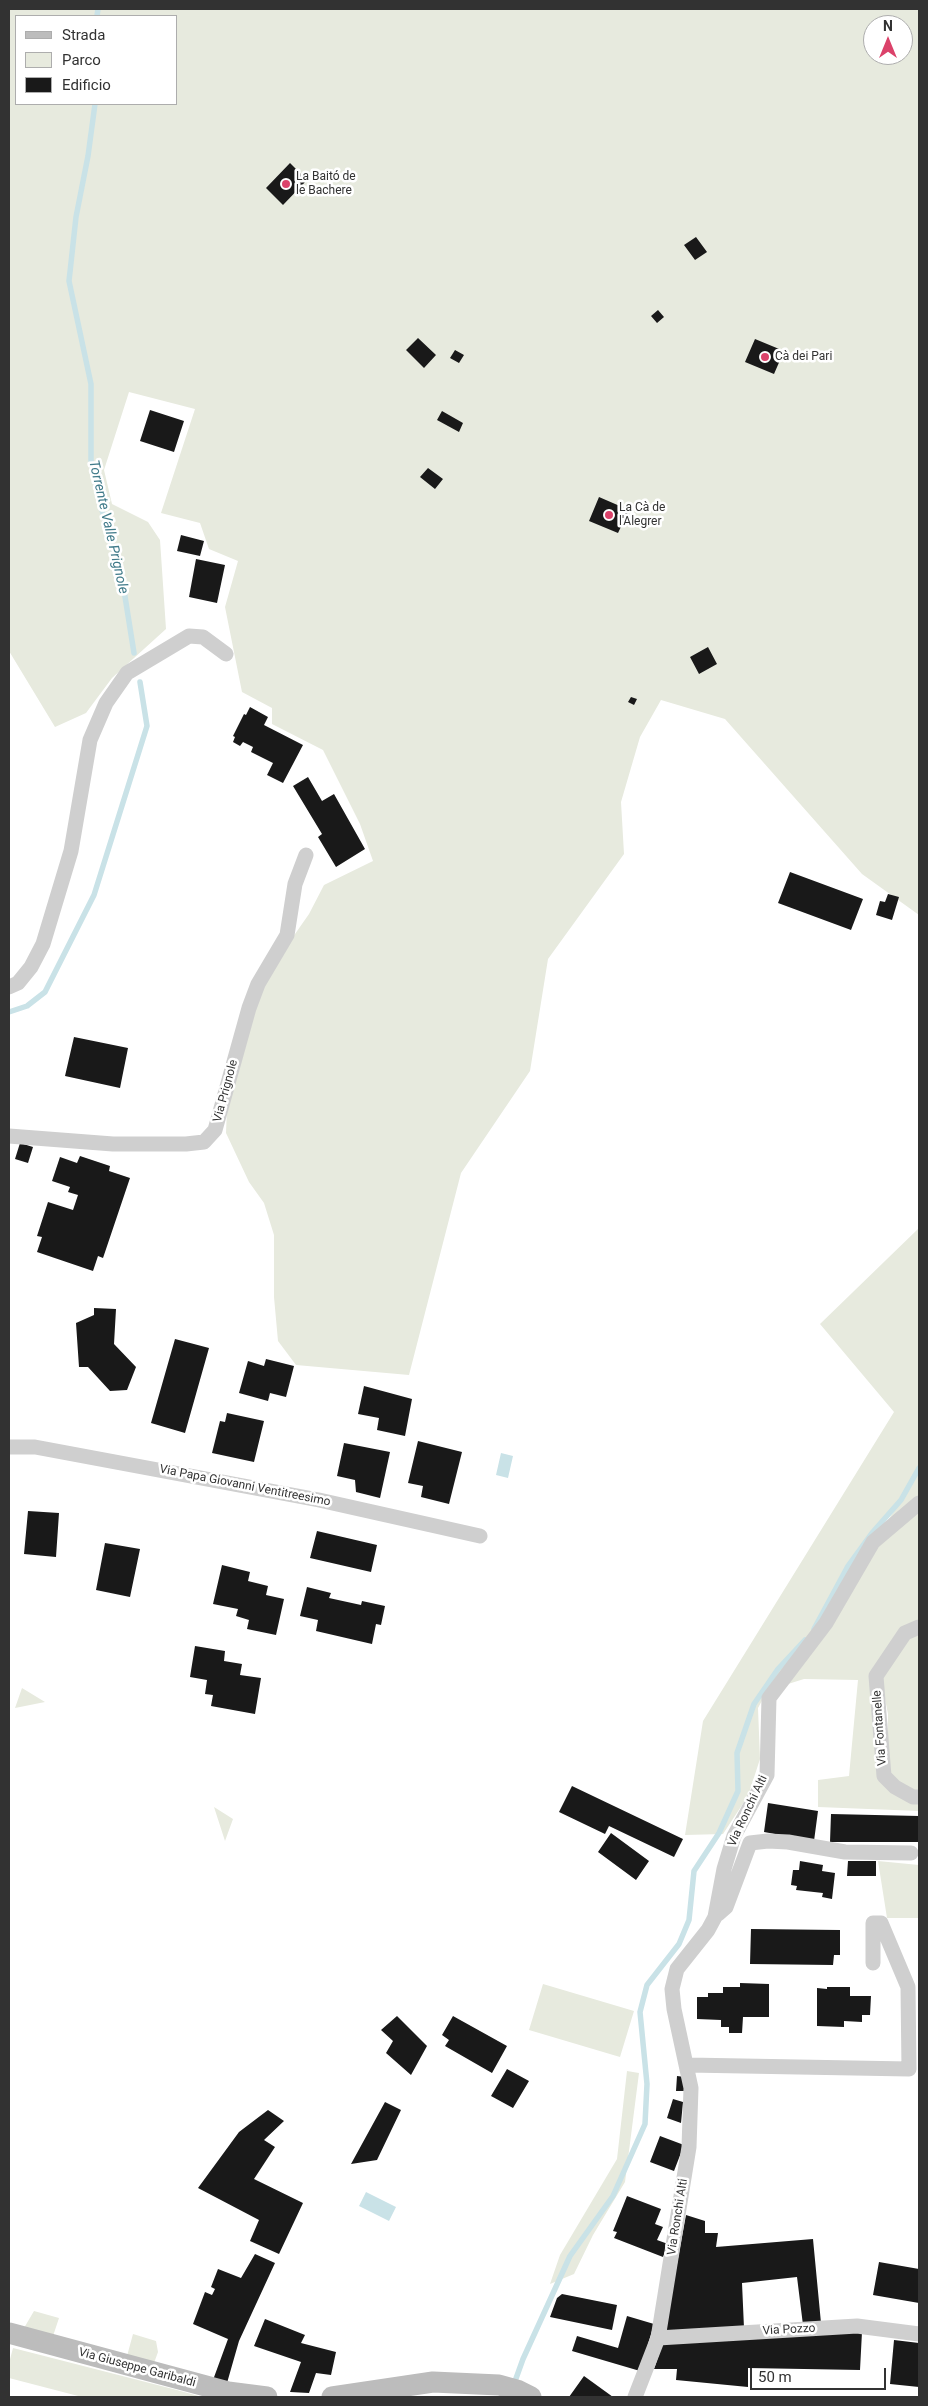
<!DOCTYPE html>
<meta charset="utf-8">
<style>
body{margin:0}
#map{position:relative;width:928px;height:2406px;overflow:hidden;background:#fff;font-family:Roboto,sans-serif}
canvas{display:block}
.frame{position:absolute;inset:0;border:10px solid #323232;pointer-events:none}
.legend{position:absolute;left:15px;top:15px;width:162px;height:90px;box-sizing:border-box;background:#fff;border:1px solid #adadad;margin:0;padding:6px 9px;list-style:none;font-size:15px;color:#323232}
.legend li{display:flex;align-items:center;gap:10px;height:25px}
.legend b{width:25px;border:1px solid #adadad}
.north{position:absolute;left:863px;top:15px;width:50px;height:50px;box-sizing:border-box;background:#fff;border:1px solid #adadad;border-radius:50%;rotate:0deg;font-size:14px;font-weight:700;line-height:20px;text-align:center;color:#323232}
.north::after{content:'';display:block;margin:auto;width:18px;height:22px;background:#db426a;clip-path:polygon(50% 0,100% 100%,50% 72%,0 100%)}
.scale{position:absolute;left:750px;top:2368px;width:136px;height:22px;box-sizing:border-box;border:2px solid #323232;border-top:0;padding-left:6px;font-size:15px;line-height:18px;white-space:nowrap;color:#323232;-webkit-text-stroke:4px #fff;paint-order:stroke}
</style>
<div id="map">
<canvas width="928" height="2406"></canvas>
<div class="frame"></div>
<ul class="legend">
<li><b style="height:6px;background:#bcbcbc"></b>Strada</li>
<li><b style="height:14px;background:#e7eade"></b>Parco</li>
<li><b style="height:14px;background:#191919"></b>Edificio</li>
</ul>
<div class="north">N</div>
<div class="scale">50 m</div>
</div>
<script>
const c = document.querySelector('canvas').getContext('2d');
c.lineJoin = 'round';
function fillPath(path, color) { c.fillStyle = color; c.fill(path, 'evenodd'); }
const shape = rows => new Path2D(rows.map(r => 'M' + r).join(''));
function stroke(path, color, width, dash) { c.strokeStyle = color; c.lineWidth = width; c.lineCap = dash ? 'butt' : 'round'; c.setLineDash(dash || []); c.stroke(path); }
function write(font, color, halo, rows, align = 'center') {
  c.font = font + ' Roboto,sans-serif'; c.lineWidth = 5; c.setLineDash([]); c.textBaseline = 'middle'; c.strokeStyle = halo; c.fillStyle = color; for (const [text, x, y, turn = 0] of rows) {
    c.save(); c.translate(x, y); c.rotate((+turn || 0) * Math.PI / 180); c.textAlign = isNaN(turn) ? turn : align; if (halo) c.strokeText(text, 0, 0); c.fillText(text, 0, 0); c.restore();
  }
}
const green = shape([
 [9,9,919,9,919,915,862,874,725,719,661,700,640,737,621,802,624,854,548,959,530,1071,461,1173,409,1375,296,1365,278,1341,274,1297,274,1235,264,1203,249,1182,226,1133,227,1107,259,992,281,954,309,914,324,885,373,861,360,824,323,750,272,724,272,708,242,692,225,607,238,561,209,549,200,523,161,513,195,409,129,392,104,470,112,504,148,522,160,540,166,629,112,678,86,713,55,727,9,651],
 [16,16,176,16,176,104,16,104],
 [873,25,903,25,903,55,873,55],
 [919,1228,919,1498,882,1530,899,1503,862,1544,839,1578,821,1623,765,1695,758,1708,760,1759,748,1796,723,1834,685,1835,703,1721,894,1412,820,1324],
 [919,1507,919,1622,880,1664,880,1768,919,1800,919,1811,818,1807,818,1780,849,1776,858,1680,804,1679,788,1684,875,1542],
 [911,1636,919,1636,919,1793,900,1784,887,1772,888,1714,882,1684,884,1674],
 [22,1688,45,1702,15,1708],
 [214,1807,233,1819,225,1841],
 [878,1861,919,1865,919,1918,887,1918],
 [543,1984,634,2011,620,2057,529,2030],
 [627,2071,639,2073,625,2182,593,2235,574,2274,550,2284,560,2255,617,2159],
 [34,2311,59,2318,53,2336,24,2328],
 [133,2334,156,2341,158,2352,154,2363,127,2356],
 [13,2348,177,2390,202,2397,82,2397,9,2378,9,2363]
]);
const water = shape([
 [501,1453,513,1456,508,1478,496,1475],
 [366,2192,396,2207,389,2221,359,2206]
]);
const stream = shape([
 [97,16,98,9],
 [95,104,88,156,76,217,69,281,91,384,91,460,98,496,123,584,134,653],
 [9,1012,27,1006,45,992,94,895,147,726,140,682],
 [814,1629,848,1566,872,1533,901,1500,919,1468],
 [514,2384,523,2359,570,2256,613,2196,645,2124,647,2084,640,2012,647,1985,679,1944,689,1920,694,1871,719,1833,738,1791,737,1753,754,1704,778,1669,805,1640]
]);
const building = shape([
 [290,163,307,180,283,205,266,188],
 [696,237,707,252,695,260,684,245],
 [658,310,664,317,657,323,651,316],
 [418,338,436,355,424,368,406,350],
 [755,339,784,351,774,374,745,362],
 [455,350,464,355,459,363,450,358],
 [150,410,184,421,174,452,140,441],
 [442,411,463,423,459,432,437,420],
 [428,468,443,479,435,489,420,477],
 [599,497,629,510,618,533,589,521],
 [181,535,204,541,200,556,177,551],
 [196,559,225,565,217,603,189,597],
 [708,647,717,664,699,674,690,657],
 [631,697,637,699,634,705,628,702],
 [250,707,268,717,264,725,303,745,283,783,267,775,273,763,251,752,253,747,243,742,240,746,233,742,235,737,233,736,244,714,246,715],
 [308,777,322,801,334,794,365,849,336,867,318,837,322,834,293,786],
 [790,872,863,899,851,930,778,903],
 [888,894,899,897,892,920,876,915,880,901,885,902],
 [74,1037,128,1048,120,1088,65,1076],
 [20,1143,33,1147,28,1163,15,1159],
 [80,1156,110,1166,109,1171,130,1178,103,1258,98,1256,93,1271,37,1252,42,1237,37,1236,48,1202,73,1210,78,1195,68,1192,70,1187,52,1181,60,1157,77,1163],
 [94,1308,116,1309,114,1344,136,1367,127,1390,110,1391,88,1367,79,1367,76,1323,94,1315],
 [175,1339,209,1348,185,1433,151,1423],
 [266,1359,294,1366,286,1397,270,1393,268,1401,239,1393,248,1361,264,1366],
 [364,1386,412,1399,405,1436,377,1430,379,1418,358,1414],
 [227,1413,264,1421,254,1462,212,1453,220,1421,225,1422],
 [418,1441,462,1452,449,1504,421,1497,423,1486,408,1483],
 [344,1443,390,1452,380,1498,356,1492,355,1480,337,1476],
 [28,1511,59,1513,56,1557,24,1554],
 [317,1531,377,1545,371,1572,310,1558],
 [105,1543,140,1549,130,1597,96,1590],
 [222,1565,250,1572,248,1581,268,1586,266,1595,284,1599,276,1635,247,1629,249,1620,236,1616,238,1609,213,1604],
 [307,1587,331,1593,329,1598,361,1605,362,1601,385,1606,381,1625,376,1624,372,1644,316,1631,318,1620,300,1616],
 [195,1646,225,1651,224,1661,242,1664,240,1675,261,1678,255,1714,211,1706,213,1695,205,1694,207,1680,190,1677],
 [572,1786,683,1839,674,1857,609,1826,605,1834,559,1812],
 [768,1803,818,1811,814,1841,764,1832],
 [831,1814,919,1816,919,1842,830,1842],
 [611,1833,649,1861,636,1880,598,1852],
 [800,1861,823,1865,822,1871,835,1873,832,1899,822,1897,823,1893,796,1890,797,1886,791,1885,793,1870,799,1870],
 [848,1861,876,1861,876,1876,847,1876],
 [751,1929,840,1930,840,1955,834,1955,833,1965,750,1964],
 [740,1983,769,1984,769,2017,743,2017,742,2033,729,2033,729,2027,721,2027,721,2020,697,2019,697,1997,708,1997,708,1993,723,1993,723,1987,740,1987],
 [827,1987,850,1987,850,1996,871,1996,870,2015,862,2015,862,2022,844,2021,844,2027,817,2026,817,1988,827,1989],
 [397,2016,427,2046,411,2075,386,2053,393,2041,381,2030],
 [453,2016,507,2046,492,2073,445,2046,449,2040,442,2035],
 [507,2069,529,2081,513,2108,491,2096],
 [677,2076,685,2077,685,2091,676,2091],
 [673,2099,683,2102,681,2123,667,2118],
 [385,2102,401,2110,377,2160,351,2164],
 [268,2110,284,2121,264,2140,275,2147,254,2179,303,2203,279,2254,250,2241,259,2220,198,2188,239,2132],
 [660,2136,684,2145,674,2171,650,2162],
 [627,2196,661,2209,655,2224,663,2227,657,2240,668,2244,663,2257,614,2238,617,2232,613,2231],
 [686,2215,705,2221,705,2233,718,2233,716,2247,813,2239,821,2323,803,2325,797,2277,742,2283,744,2328,664,2335],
 [255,2254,275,2263,239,2341,227,2383,213,2380,228,2339,193,2324,205,2292,212,2295,215,2289,211,2287,218,2269,241,2278],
 [879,2262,919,2269,919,2303,873,2295],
 [562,2294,617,2305,612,2330,550,2317,557,2298],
 [627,2316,654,2324,640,2371,572,2351,577,2336,618,2348],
 [265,2319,305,2335,301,2343,336,2352,331,2375,316,2373,309,2393,290,2392,301,2362,254,2346],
 [862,2332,860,2370,748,2368,748,2387,676,2380,677,2369,654,2369,663,2343],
 [894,2340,919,2343,919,2387,890,2384],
 [584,2376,613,2397,569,2397]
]);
const street = shape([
 [9,987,18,983,31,967,43,944,71,851,90,740,106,703,127,673,189,636,203,637,226,654],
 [9,1136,113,1144,186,1144,204,1142,215,1130,249,1008,258,984,287,935,295,884,306,855],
 [9,1447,35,1447,319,1500,480,1536],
 [919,1627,905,1633,876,1676,884,1776,895,1787,913,1797,919,1797],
 [718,1914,726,1907,750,1843,768,1841,788,1842,845,1852,911,1853],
 [688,2065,909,2069,908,1987,881,1923,873,1923,873,1963],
 [658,2338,857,2326,919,2334],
 [635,2397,658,2338,689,2147,691,2088,674,2009,672,1989,677,1969,708,1930,715,1917,724,1869,734,1836,767,1775,769,1698,826,1623,873,1542,919,1503]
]);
const secondary = shape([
 [9,2333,228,2392,267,2397],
 [332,2397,433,2382,499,2385,517,2390,531,2397]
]);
const markers = [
 [286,184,5,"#db426a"],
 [765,357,5,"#db426a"],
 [609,515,5,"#db426a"]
];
const poiNames = [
 ["La Baitó de",296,177],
 ["le Bachere",296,191],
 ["Cà dei Pari",775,357],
 ["La Cà de",619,508],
 ["l'Alegrer",619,522]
];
const streetNames = [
 ["Via Prignole",226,1091,-75],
 ["Via Papa Giovanni Ventitreesimo",245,1486,11],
 ["Via Fontanelle",880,1728,-94],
 ["Via Ronchi Alti",748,1811,-65],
 ["Via Ronchi Alti",678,2217,-81],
 ["Via Pozzo",789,2330,-3],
 ["Via Giuseppe Garibaldi",137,2368,15]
];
const waterNames = [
 ["Torrente Valle Prignole",108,527,77]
];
fillPath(green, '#e7eade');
fillPath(water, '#c9e2e7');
stroke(stream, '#c9e2e7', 5.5);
fillPath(building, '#191919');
stroke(street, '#cfcfcf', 15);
stroke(secondary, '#bcbcbc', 21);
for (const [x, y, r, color] of markers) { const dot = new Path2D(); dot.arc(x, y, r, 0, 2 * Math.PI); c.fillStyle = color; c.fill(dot); stroke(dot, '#fff', 2); }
write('12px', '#323232', '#fff', poiNames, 'left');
write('12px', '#323232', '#fff', streetNames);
write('italic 14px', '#417b8a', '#fff', waterNames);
</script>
